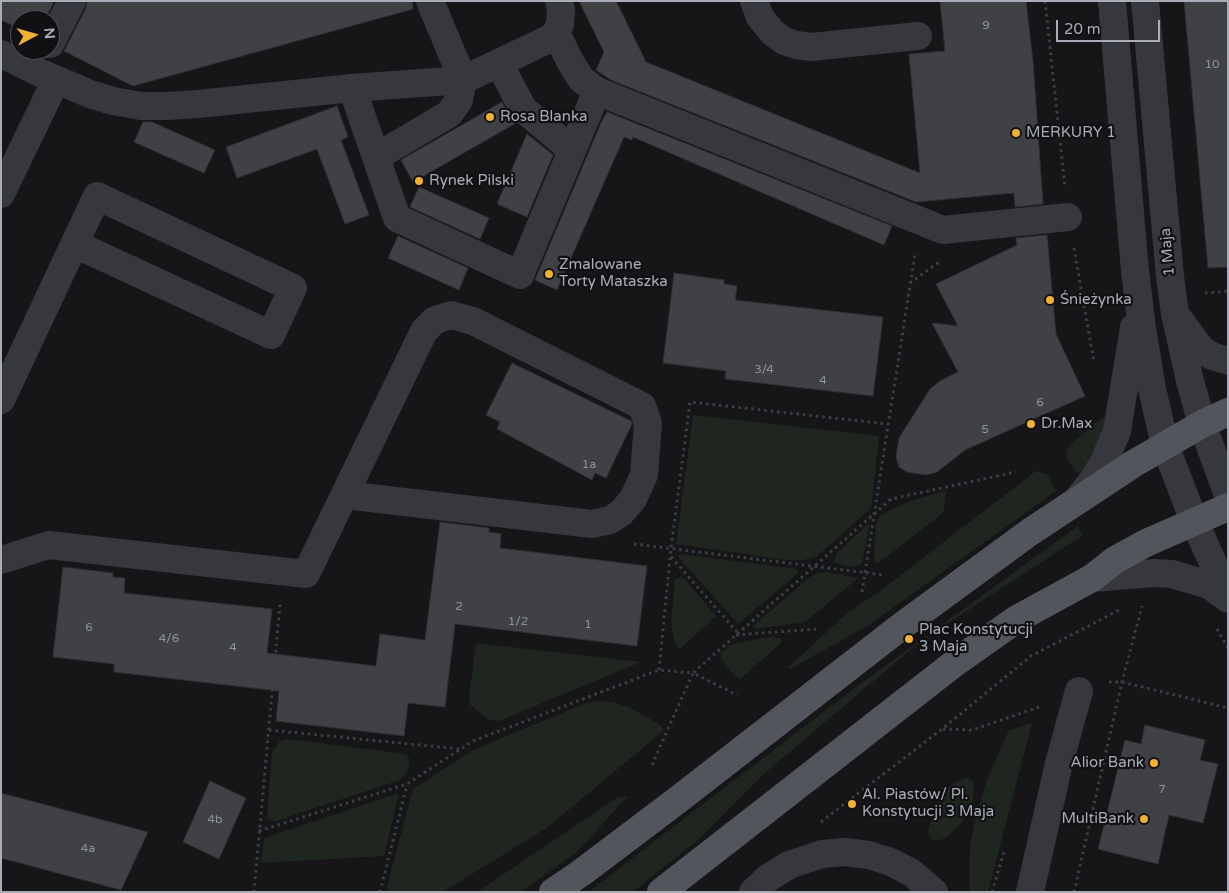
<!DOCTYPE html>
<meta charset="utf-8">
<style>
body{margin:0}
#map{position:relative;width:1229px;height:893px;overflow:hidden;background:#161618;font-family:"Varela Round",sans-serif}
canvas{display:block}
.frame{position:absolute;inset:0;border:2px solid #a8adb8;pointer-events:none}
.north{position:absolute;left:10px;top:10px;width:50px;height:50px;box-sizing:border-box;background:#111113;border:1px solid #4d4f55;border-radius:50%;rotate:84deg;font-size:14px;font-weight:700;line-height:20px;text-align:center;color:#a8adb8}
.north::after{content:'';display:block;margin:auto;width:18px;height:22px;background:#f2b134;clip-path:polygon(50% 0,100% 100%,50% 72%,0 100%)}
.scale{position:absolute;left:1056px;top:20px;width:104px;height:22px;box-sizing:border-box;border:2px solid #a8adb8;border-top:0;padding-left:6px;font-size:15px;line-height:18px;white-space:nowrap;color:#a8adb8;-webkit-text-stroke:4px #111113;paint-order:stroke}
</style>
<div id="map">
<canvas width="1229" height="893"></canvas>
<div class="frame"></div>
<div class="north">N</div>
<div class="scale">20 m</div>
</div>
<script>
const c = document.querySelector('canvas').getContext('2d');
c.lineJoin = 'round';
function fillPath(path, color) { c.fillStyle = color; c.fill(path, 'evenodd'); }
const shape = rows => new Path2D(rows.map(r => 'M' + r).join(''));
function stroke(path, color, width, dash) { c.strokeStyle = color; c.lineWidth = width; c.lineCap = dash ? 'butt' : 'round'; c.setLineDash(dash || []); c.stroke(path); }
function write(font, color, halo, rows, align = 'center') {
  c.font = font + ' "Varela Round",sans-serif'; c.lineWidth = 4.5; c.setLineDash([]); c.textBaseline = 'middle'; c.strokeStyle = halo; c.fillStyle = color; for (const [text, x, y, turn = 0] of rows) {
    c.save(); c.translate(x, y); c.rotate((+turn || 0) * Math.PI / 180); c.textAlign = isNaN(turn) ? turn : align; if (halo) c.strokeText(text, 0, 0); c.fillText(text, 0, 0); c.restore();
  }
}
const green = shape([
 [1111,413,1104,438,1086,466,1079,473,1076,472,1067,459,1066,455,1068,447,1100,419],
 [693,415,879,436,871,508,816,557,803,560,786,560,676,544],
 [1036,471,1047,474,1056,491,869,625,790,669,789,667,847,613,880,591],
 [946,491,944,512,880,562,876,563,874,559,876,524,879,517,884,513,910,501],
 [870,522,862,564,850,567,834,563,836,554],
 [1078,526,1083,535,930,635,909,651,766,772,699,839,633,892,588,892,852,690],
 [679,554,797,569,797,574,738,624,679,558,678,556],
 [826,572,858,578,805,622,757,629,753,626,811,576,818,573],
 [679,578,684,578,716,616,679,650,674,639,671,623,675,579],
 [770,637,781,638,781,643,740,679,735,676,721,659,721,653,732,644],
 [476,643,641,662,499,721,490,720,470,705,469,697],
 [599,701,613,702,631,708,662,726,663,731,548,827,443,892,387,892,387,887,413,789,473,750,584,704],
 [1032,723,988,892,969,892,970,847,976,817,986,782,1009,730],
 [288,739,406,754,409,758,409,767,405,775,400,780,276,821,267,819,272,752,280,741],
 [967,778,973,781,974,790,973,800,967,813,960,824,949,835,941,840,935,841,930,838,928,831,936,806,949,787,956,782],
 [399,793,384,856,261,863,264,838],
 [628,796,577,852,521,892,477,892,618,797]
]);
const building = shape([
 [1,1,54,1,45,20,20,20,20,29,1,20,1,1],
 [87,1,412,1,413,9,133,86,64,51,86,8,87,1],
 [579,1,616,1,646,62,920,173,909,54,945,51,940,1,1026,1,1033,61,1043,204,1015,207,1014,193,916,202,611,80,596,70,604,52,579,1],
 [1184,1,1228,1,1228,267,1208,268,1184,1],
 [502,102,509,117,516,123,413,182,401,160,502,102],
 [337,106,348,137,341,140,369,215,345,224,317,149,237,178,226,147,337,106],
 [607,112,892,226,884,245,633,137,632,140,624,137,557,290,535,280,601,123,607,112],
 [143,122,152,122,215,150,204,173,134,142,143,122],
 [527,134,553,155,527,217,497,204,527,134],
 [419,187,489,218,480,239,410,207,419,187],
 [1047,235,1056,334,1085,396,965,450,937,472,926,475,907,472,899,467,896,457,899,438,930,389,940,381,958,372,932,323,958,326,936,284,1017,245,1016,238,1047,235],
 [398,236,468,268,459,290,388,258,398,236],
 [674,273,724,280,724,284,737,286,735,300,883,317,873,396,725,379,726,371,663,363,674,273],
 [512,363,631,421,632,424,606,478,595,473,592,480,497,429,500,422,486,415,512,363],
 [440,522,489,528,489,532,501,534,500,548,647,566,637,646,455,624,445,707,408,703,404,736,276,721,279,691,114,672,114,664,53,657,63,567,113,573,113,577,125,578,124,593,272,609,267,653,376,666,380,634,425,640,440,522],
 [1145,725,1205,740,1200,760,1218,764,1203,823,1169,815,1158,864,1098,849,1125,740,1141,744,1145,725],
 [210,781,246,798,219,859,183,842,210,781],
 [1,793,148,832,121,890,1,858,1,793]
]);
const path = shape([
 [1045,1,1065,187],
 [1074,248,1094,362],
 [910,283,939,262],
 [1205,293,1228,291],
 [634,544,884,575],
 [671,557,738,633],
 [862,592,915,254],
 [1217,629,1228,648],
 [736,635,816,629],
 [659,670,671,548,690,402,888,424],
 [1109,682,1122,682,1228,708],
 [943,729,972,730,1042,706],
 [269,730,460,749],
 [652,765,693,673,737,695],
 [821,822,942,729,1031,656,1121,609],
 [259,831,407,784,473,741,659,670,693,673,891,499,1016,472],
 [254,892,280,604],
 [380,892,407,785],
 [992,892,1004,852],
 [1074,892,1122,682,1142,606]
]);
const minor = shape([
 [754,1,760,17,773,33,784,41,796,45,811,47,918,36],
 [1112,1,1135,271,1142,328,1152,389,1165,445,1194,521,1228,596],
 [1145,1,1170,276,1175,314,1190,381,1202,424,1228,495],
 [50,44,72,1],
 [1,54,36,71,90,94,113,101,141,106,168,106,198,104,352,88,463,80,551,38,556,33,560,24,561,10,559,1],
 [499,63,523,109,572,150],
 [352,88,397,218,520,275,597,91,581,79,570,61,556,33],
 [597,91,943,230,1068,217],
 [376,157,449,114,459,100,463,80,430,1],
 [1,194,56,80],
 [1179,319,1201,349,1212,356,1228,361],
 [1,400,97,196,293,288,271,335,75,244],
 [1078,499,1095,477,1104,462,1117,431,1134,327],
 [1,560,49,545,306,574,424,331,435,320,451,315,473,321,642,406,648,423,644,475,633,499,621,513,610,520,592,524,345,495],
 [1092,578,1155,573,1172,574,1209,585,1228,599],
 [753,892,768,878,789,865,822,854,845,852,869,855,891,862,912,873,934,892],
 [1030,892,1059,763,1079,691]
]);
const major = shape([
 [553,892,581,873,675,802,903,625,1030,532,1133,464,1202,424,1228,412],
 [661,892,956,662,1017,619,1092,578,1115,560,1146,543,1228,507]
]);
const markers = [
 [490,117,5,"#f2b134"],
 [1016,133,5,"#f2b134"],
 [419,181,5,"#f2b134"],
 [549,274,5,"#f2b134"],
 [1050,300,5,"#f2b134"],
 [1031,424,5,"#f2b134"],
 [909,639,5,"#f2b134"],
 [1154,763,5,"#f2b134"],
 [852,804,5,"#f2b134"],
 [1144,819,5,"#f2b134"]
];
const numberNames = [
 ["9",986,26],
 ["10",1212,65],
 ["3/4",764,370],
 ["4",823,381],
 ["6",1040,403],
 ["5",985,430],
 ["1a",589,465],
 ["2",459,607],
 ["1/2",518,622],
 ["1",588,625],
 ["6",89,628],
 ["4/6",169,639],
 ["4",233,648],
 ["7",1162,790],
 ["4b",215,820],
 ["4a",88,849]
];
const poiNames = [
 ["Rosa Blanka",500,117],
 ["MERKURY 1",1026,133],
 ["Rynek Pilski",429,181],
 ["Zmalowane",559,265],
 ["Torty Mataszka",559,282],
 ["Śnieżynka",1060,300],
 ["Dr.Max",1041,424],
 ["Plac Konstytucji",919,630],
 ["3 Maja",919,647],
 ["Alior Bank",1144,763,"right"],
 ["Al. Piastów/ Pl.",862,795],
 ["Konstytucji 3 Maja",862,812],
 ["MultiBank",1134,819,"right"]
];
const streetNames = [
 ["1 Maja",1168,252,-95]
];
fillPath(green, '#1e261f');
fillPath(building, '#404145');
stroke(building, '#303034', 1);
stroke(path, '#3d3f44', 3, [2.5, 4]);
stroke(minor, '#37383d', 28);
stroke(major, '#53555c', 28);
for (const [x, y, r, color] of markers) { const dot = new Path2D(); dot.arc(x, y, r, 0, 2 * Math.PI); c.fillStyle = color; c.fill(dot); stroke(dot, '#111113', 2); }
write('12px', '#8e929b', null, numberNames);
write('15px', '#a8adb8', '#111113', poiNames, 'left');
write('15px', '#a8adb8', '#111113', streetNames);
</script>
